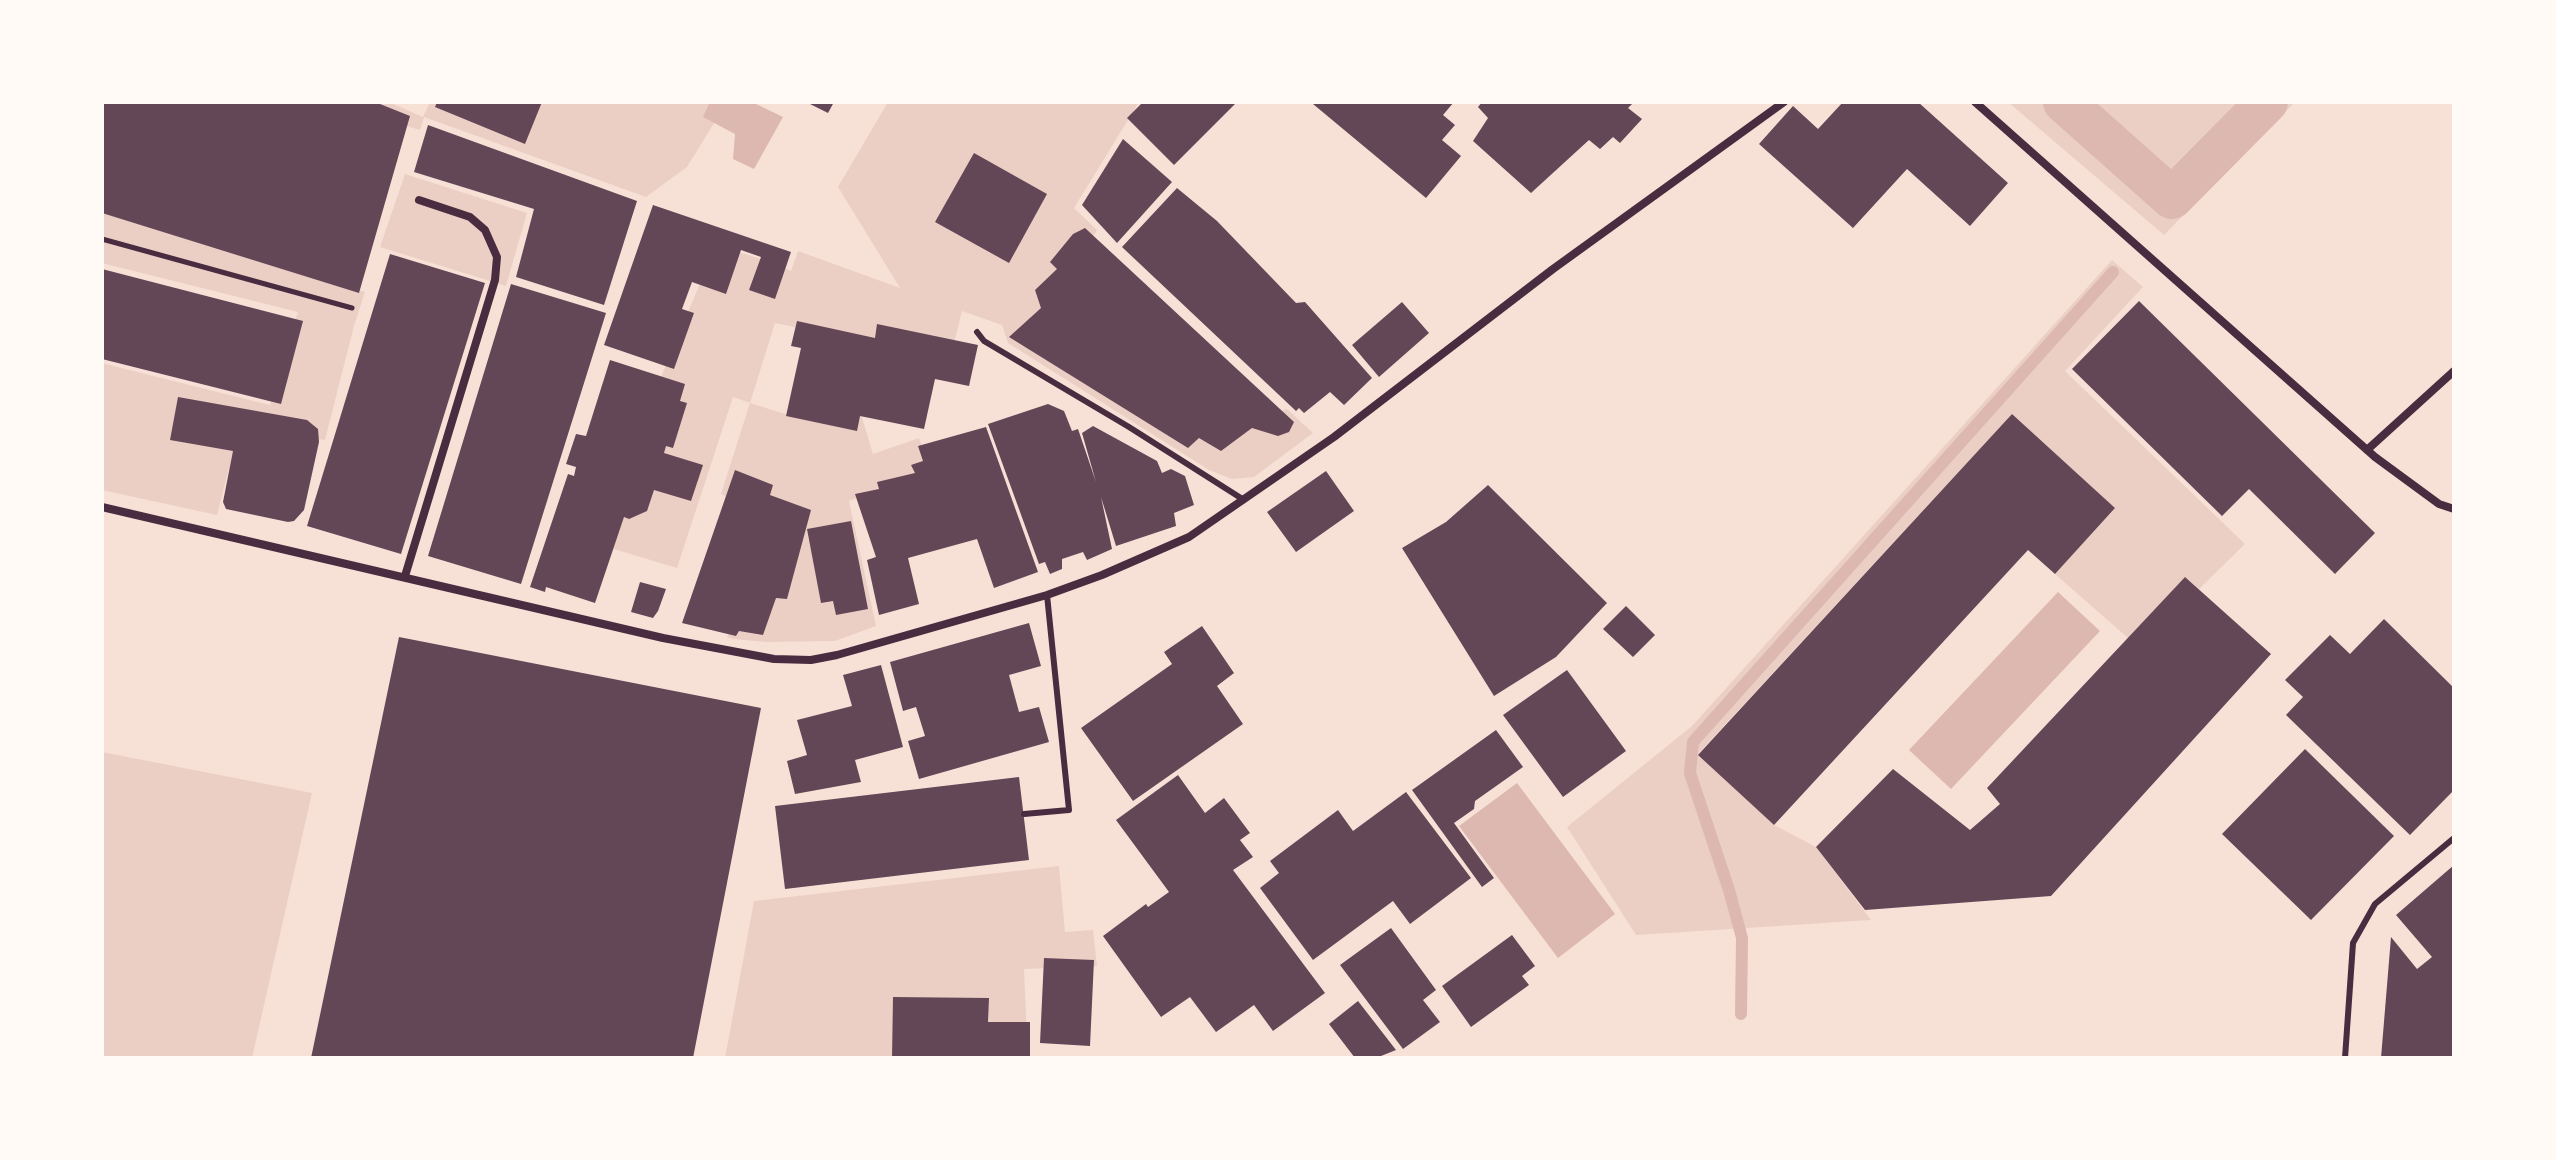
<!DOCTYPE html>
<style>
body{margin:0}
#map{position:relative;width:2556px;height:1160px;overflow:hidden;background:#f7e1d7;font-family:"Noto Sans",sans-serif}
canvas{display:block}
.frame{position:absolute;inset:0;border:104px solid #fffaf5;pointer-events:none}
</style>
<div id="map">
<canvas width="2556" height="1160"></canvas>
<div class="frame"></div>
</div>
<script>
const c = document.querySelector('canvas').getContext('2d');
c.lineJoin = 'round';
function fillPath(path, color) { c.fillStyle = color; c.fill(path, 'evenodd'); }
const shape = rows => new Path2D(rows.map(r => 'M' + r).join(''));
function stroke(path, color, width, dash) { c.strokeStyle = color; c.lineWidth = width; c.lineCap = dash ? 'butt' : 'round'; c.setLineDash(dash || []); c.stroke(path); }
const green = shape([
 [325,102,389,102,423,117,430,102,727,102,687,167,646,197,424,117,420,130],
 [888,102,1139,102,1074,208,1097,230,1030,336,1258,419,1287,409,1313,433,1254,477,1232,479,1209,470,1008,343,1002,325,962,311,950,359,775,323,750,403,801,419,860,411,873,454,919,438,931,472,849,501,876,626,835,641,766,642,733,639,727,637,794,533,721,494,750,403,733,397,677,568,607,547,663,372,716,245,771,262,791,271,798,251,900,288,838,187],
 [2008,102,2295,102,2164,235],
 [405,174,527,213,506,286,380,247],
 [102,213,365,292,354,326,325,440,240,426,217,515,102,490,102,363,270,405,298,312,102,263],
 [2112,260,2143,287,2065,371,2245,544,2199,589,2185,577,2128,638,2055,574,2115,508,2012,414,1698,754,1774,825,1816,847,1871,920,1636,935,1567,827,1692,726],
 [102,752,312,793,252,1058,102,1058],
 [1059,866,1065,932,1093,930,1097,966,1024,969,1028,1058,725,1058,754,901]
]);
const water = shape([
 [710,102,752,102,783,117,754,169,733,159,735,134,703,117],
 [2058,592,2100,631,1951,789,1909,750],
 [1517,783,1615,914,1558,958,1459,826]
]);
const stream = shape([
 [1741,1014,1742,938,1729,890,1690,773,1693,742,2113,272]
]);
const canal = shape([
 [2064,102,2172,198,2267,102]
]);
const building = shape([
 [103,102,375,102,410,116,359,293,102,213],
 [437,102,542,102,525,144,435,107],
 [806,102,834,102,828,113],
 [1143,102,1237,102,1174,165,1127,118],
 [1315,102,1454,102,1443,115,1455,125,1442,140,1461,156,1426,198,1313,104],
 [1482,102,1634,102,1628,108,1642,119,1620,143,1613,137,1600,149,1589,140,1531,193,1473,141,1488,118,1478,107],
 [1843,102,1918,102,2008,183,1970,226,1907,169,1853,228,1759,144,1793,106,1818,129],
 [428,125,637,201,604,305,516,277,534,209,414,172],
 [1123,139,1172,182,1117,243,1082,205],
 [974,153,1047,194,1009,263,935,222],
 [1177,188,1217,221,1296,303,1305,302,1372,378,1344,405,1330,392,1304,413,1299,408,1296,411,1122,247],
 [653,205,791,252,775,299,749,290,761,257,741,250,726,294,692,282,682,309,694,313,674,369,604,345],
 [1085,228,1294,422,1289,432,1278,436,1252,428,1221,451,1199,438,1188,448,1009,337,1041,308,1035,290,1057,269,1050,262,1073,234],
 [390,254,485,283,401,554,307,526],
 [102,269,303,321,281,404,102,359],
 [511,284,606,313,521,584,428,556],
 [2139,301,2375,533,2335,574,2249,489,2222,516,2072,369],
 [1402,302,1429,333,1379,377,1352,345],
 [797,321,875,338,877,324,978,345,969,386,935,379,924,429,860,416,857,431,786,416,801,348,791,346],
 [610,360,685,384,680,401,687,403,673,448,666,446,664,453,703,465,691,501,654,490,647,511,629,519,624,517,595,603,546,587,545,592,530,587,568,474,574,476,576,467,566,464,576,434,586,436],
 [178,397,307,420,318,429,319,442,304,510,294,521,288,522,226,509,223,502,233,451,170,440],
 [1048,404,1064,411,1072,431,1078,429,1096,482,1082,433,1093,426,1157,461,1162,473,1171,469,1185,476,1194,505,1174,513,1176,526,1116,546,1101,497,1112,549,1087,560,1083,552,1062,559,1062,569,1050,574,1045,562,1039,564,988,424],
 [2012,414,2115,508,2055,574,2028,550,1774,825,1698,755],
 [986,427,1038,572,994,588,977,539,908,558,919,604,879,615,867,560,876,557,855,494,879,489,877,482,915,473,911,465,923,461,918,446],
 [735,470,773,485,770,495,811,510,787,599,776,598,763,635,739,631,736,636,682,623],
 [1326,471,1354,511,1296,552,1267,512],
 [1488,485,1607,603,1556,657,1494,696,1402,548,1446,522],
 [851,521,868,609,836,615,833,601,821,603,807,529],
 [2185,577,2271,654,2051,896,1865,910,1816,847,1893,769,1970,830,2000,804,1987,788],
 [640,582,666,589,658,611,653,618,631,612],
 [1626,606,1655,635,1633,657,1603,629],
 [2384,619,2454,688,2454,790,2410,835,2286,715,2303,697,2285,680,2330,635,2350,654],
 [1029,623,1041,666,1009,675,1019,712,1039,707,1049,742,919,779,908,741,925,736,916,707,903,711,890,662],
 [1202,626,1234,673,1217,686,1243,724,1133,801,1081,728,1172,664,1164,652],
 [399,637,761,708,693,1058,311,1058],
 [881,665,903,747,855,760,861,782,795,794,787,761,807,755,797,720,852,706,843,675],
 [1567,670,1626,751,1563,797,1503,715],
 [1496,730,1523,767,1475,801,1474,809,1454,823,1494,878,1482,887,1412,790],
 [2305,749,2394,836,2311,920,2222,834],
 [1178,775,1205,813,1224,798,1250,833,1240,840,1253,857,1233,870,1325,993,1273,1031,1254,1005,1216,1032,1190,997,1161,1017,1103,936,1146,904,1148,907,1169,892,1116,820],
 [1019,777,1029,860,785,889,775,806],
 [1406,792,1471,878,1410,924,1393,901,1313,960,1260,888,1279,873,1270,861,1338,810,1353,831],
 [2454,865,2454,1058,2381,1058,2391,937,2417,969,2432,957,2396,915],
 [1391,928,1436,990,1423,1000,1440,1022,1403,1049,1340,965],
 [1512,935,1535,966,1522,976,1529,985,1471,1027,1442,986],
 [1044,958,1094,960,1090,1046,1040,1043],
 [893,997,989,998,988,1022,1030,1022,1030,1058,892,1058],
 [1358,1001,1396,1050,1376,1058,1355,1058,1329,1024]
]);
const path = shape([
 [102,239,352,308]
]);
const service = shape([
 [977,332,984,341,1129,427,1244,500],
 [1024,814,1069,810,1047,595],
 [2345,1058,2353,943,2375,904,2454,838]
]);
const minor = shape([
 [1975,102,2375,457,2439,504,2454,509],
 [2367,450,2454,371],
 [102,507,663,638,774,659,811,660,837,655,1047,595,1102,575,1189,537,1334,437,1553,269,1784,102],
 [405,576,495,280,497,257,485,230,470,217,419,200]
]);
fillPath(green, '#ebcfc5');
fillPath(water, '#dcb8b0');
stroke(stream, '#dcb8b0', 12);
stroke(canal, '#dcb8b0', 42);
fillPath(building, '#644757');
stroke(path, '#4a2c40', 5);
stroke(service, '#4a2c40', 6);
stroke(minor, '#4a2c40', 8);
</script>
